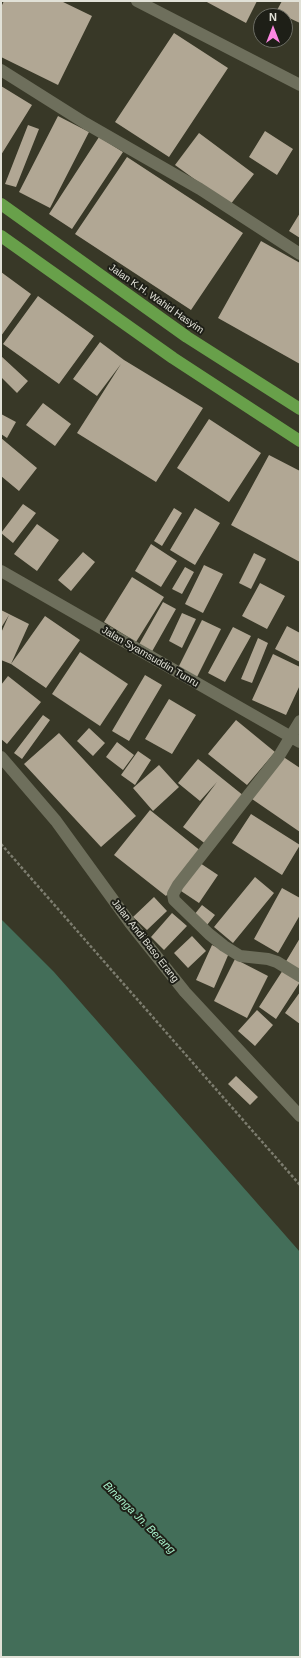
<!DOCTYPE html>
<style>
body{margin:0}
#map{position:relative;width:301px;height:1658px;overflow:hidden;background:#383827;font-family:Arial,sans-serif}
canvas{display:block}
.frame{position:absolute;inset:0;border:2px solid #e1e1d7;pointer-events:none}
.north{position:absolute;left:253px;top:8px;width:40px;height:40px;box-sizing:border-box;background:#1e1f17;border:1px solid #6c6d64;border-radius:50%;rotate:0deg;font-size:11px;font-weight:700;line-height:16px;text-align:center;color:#e1e1d7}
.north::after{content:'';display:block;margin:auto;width:14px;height:18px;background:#fd86e2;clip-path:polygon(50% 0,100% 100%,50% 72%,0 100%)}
</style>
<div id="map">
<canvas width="301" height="1658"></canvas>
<div class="frame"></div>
<div class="north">N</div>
</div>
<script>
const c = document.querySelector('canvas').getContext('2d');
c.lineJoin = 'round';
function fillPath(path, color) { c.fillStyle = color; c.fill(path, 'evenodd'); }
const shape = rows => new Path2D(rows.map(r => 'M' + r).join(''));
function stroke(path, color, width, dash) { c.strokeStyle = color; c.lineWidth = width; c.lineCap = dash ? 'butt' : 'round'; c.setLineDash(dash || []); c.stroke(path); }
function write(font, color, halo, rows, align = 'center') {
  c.font = font + ' Arial,sans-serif'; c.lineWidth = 4; c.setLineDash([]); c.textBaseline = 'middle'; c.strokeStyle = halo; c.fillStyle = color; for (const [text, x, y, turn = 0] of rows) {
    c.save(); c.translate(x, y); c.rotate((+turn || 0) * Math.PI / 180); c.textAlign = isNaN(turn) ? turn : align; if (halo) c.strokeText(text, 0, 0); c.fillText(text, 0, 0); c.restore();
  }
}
const water = shape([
 [1,919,54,972,300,1252,300,1657,1,1657]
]);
const building = shape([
 [4,1,61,1,92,16,58,85,1,57,1,7],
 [205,1,257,1,246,23],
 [282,1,300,1,300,23,276,12],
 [174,33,228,68,169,157,115,122],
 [1,86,32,105,1,155],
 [58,116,89,132,50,208,19,192],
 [28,125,39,129,16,187,5,184],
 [265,131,293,149,277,175,249,157],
 [199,133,254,174,230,205,175,165],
 [99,137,123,152,72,229,49,214],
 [127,157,243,233,191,310,75,234],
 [300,213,300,238,289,231],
 [261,241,300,263,300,364,218,318],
 [1,272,31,294,1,336],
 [38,296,94,336,59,384,3,344],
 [100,342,124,360,203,408,156,482,77,433,121,364,97,396,73,379],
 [1,356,28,381,17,393,1,377],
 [43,403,71,424,55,446,26,425],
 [1,414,16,422,7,438,1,434],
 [209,419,261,453,229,502,177,468],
 [1,438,37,468,19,491,1,476],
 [269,455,300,471,300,562,231,525],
 [23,504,36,513,13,543,1,533],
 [174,508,182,513,162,546,154,541],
 [195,508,220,523,195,565,170,550],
 [37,524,59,540,37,571,14,554],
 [151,544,177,561,161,587,135,571],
 [83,552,95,562,71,591,58,580],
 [254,553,266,559,251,589,239,583],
 [204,565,223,574,203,613,185,604],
 [185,567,194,572,182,594,172,589],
 [132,577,164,597,136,642,104,622],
 [260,583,285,596,267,629,242,616],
 [163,602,176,609,150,655,137,648],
 [1,610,29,624,11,664,45,616,80,640,46,688,11,664,1,660,1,633,9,615,1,628],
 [182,613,196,619,182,648,169,641],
 [202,620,221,629,196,679,177,670],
 [287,626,300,633,300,662,275,649],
 [233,627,251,636,225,682,208,673],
 [258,638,268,643,252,683,241,679],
 [80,652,128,684,100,726,52,694],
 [273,654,300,667,300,685,286,715,252,700],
 [145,675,162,685,129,741,112,731],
 [8,676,41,702,7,744,1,739,1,685],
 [169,699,196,715,172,754,145,739],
 [43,715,50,720,22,759,14,753],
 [236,720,275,752,247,785,208,754],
 [89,728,105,743,93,756,77,741],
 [59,733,136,816,101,847,24,764],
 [117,742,134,755,123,770,106,757],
 [138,751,151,760,135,785,121,775],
 [282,756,300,768,300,832,252,799],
 [198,759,244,796,207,845,183,827,217,782,200,801,178,783],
 [159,765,179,787,153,811,133,788],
 [150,810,202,852,166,896,114,855],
 [251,814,300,845,282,875,232,843],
 [197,861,218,875,199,903,178,889],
 [255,877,274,893,233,943,214,927],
 [282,888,300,898,300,915,278,953,254,939],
 [154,897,167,911,147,930,133,917],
 [202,905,215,915,207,925,194,915],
 [172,913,187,926,164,950,151,937],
 [192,936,206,951,188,968,174,953],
 [300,938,300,973,285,963],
 [212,945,229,953,214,988,196,980],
 [235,959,268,976,247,1018,214,1001],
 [283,970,300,980,300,982,276,1019,259,1007],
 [300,992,300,1024,285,1013],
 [257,1010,273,1025,255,1046,238,1031],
 [236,1076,258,1097,250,1105,228,1084]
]);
const path = shape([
 [1,844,300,1185]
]);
const street = shape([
 [137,1,300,85],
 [1,70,85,123,200,189,300,254],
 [1,571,300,742],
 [300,721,279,756,178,885,173,894,174,900,209,934,224,946,240,956,268,959,277,962,300,976],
 [1,757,56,821,130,923,185,992,300,1116]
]);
const highway = shape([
 [1,204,187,337,300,409],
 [1,236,173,358,300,441]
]);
const streetNames = [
 ["Jalan K.H. Wahid Hasyim",156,299,35],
 ["Jalan Syamsuddin Tunru",150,657,30],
 ["Jalan Andi Baso Erang",145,941,52]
];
const waterNames = [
 ["Binanga Jn. Berang",139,1518,45]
];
fillPath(water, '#436e59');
fillPath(building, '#b1a794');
stroke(path, '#7d7d6f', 2.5, [3, 2]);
stroke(street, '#6e6f5c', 12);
stroke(highway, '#68a04a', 12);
write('10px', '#e1e1d7', '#1e1f17', streetNames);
write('italic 11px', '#a5eec9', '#1e1f17', waterNames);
</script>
